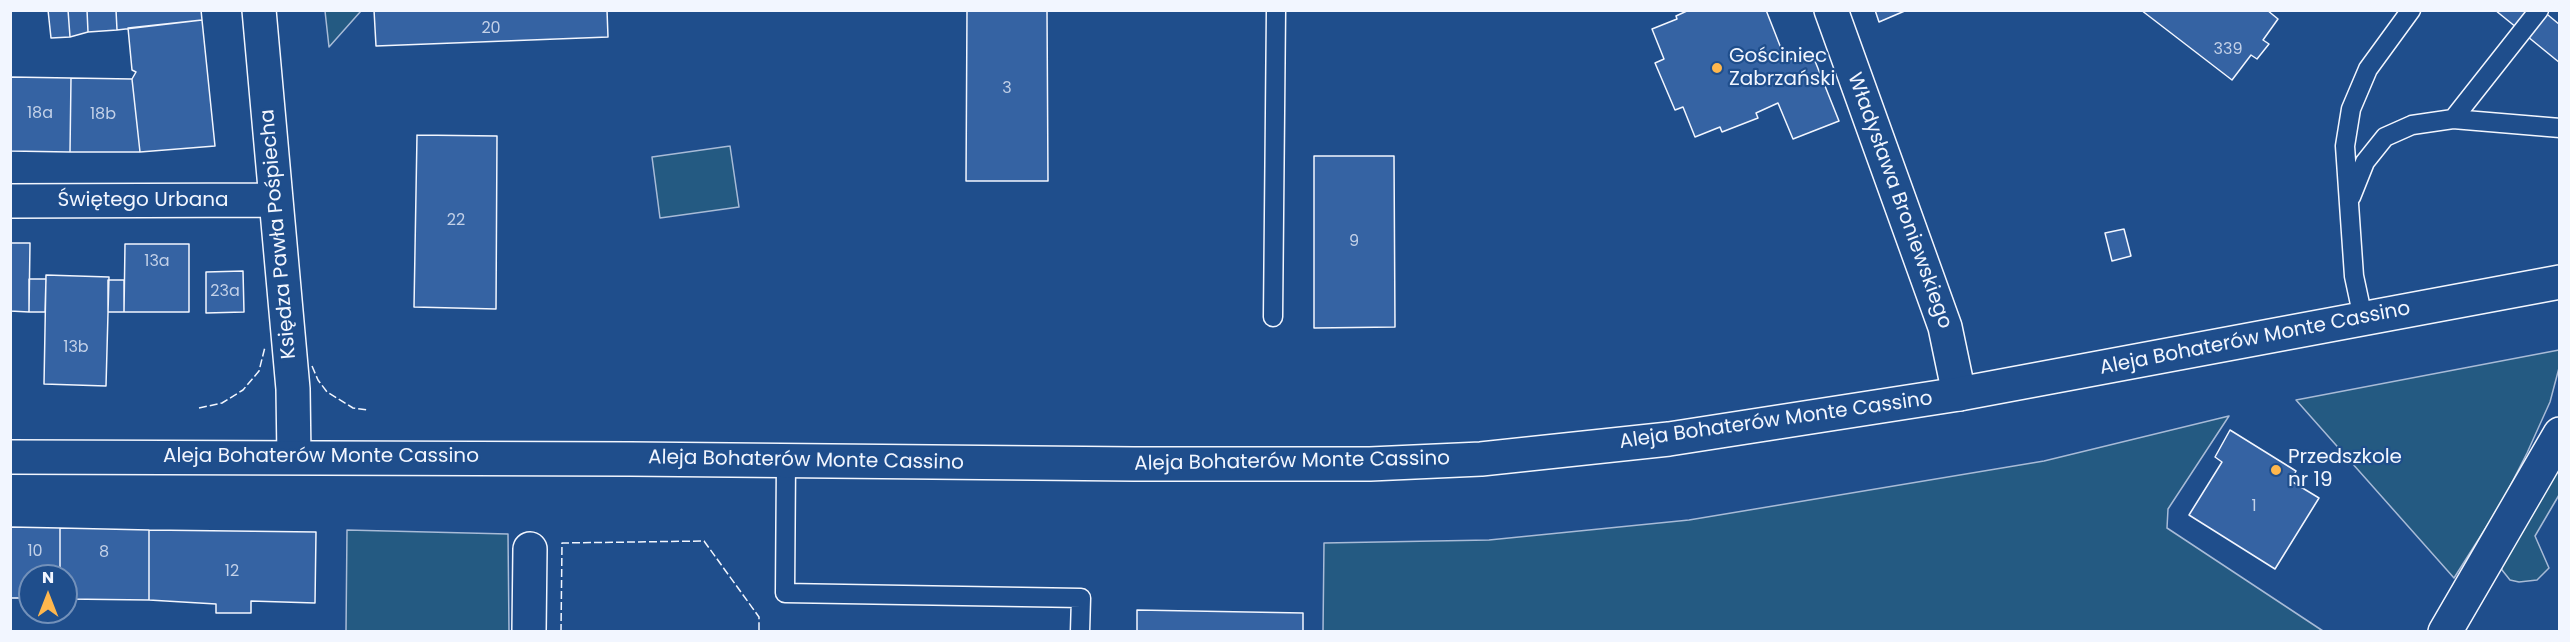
<!DOCTYPE html>
<meta charset="utf-8">
<style>
body{margin:0}
#map{position:relative;width:2570px;height:642px;overflow:hidden;background:#1f4e8c;font-family:Poppins,sans-serif}
canvas{display:block}
.frame{position:absolute;inset:0;border:12px solid #f2f6ff;pointer-events:none}
.north{position:absolute;left:18px;top:564px;width:60px;height:60px;box-sizing:border-box;background:#1f4e8c;border:2px solid #7391ba;border-radius:50%;rotate:0deg;font-size:16px;font-weight:700;line-height:24px;text-align:center;color:#f2f6ff}
.north::after{content:'';display:block;margin:auto;width:21px;height:27px;background:#ffb74d;clip-path:polygon(50% 0,100% 100%,50% 72%,0 100%)}
</style>
<div id="map">
<canvas width="2570" height="642"></canvas>
<div class="frame"></div>
<div class="north">N</div>
</div>
<script>
const c = document.querySelector('canvas').getContext('2d');
c.lineJoin = 'round';
function fillPath(path, color) { c.fillStyle = color; c.fill(path, 'evenodd'); }
const shape = rows => new Path2D(rows.map(r => 'M' + r).join(''));
function stroke(path, color, width, dash) { c.strokeStyle = color; c.lineWidth = width; c.lineCap = dash ? 'butt' : 'round'; c.setLineDash(dash || []); c.stroke(path); }
function write(font, color, halo, rows, align = 'center') {
  c.font = font + ' Poppins,sans-serif'; c.lineWidth = 4.5; c.setLineDash([]); c.textBaseline = 'middle'; c.strokeStyle = halo; c.fillStyle = color; for (const [text, x, y, turn = 0] of rows) {
    c.save(); c.translate(x, y); c.rotate((+turn || 0) * Math.PI / 180); c.textAlign = isNaN(turn) ? turn : align; if (halo) c.strokeText(text, 0, 0); c.fillText(text, 0, 0); c.restore();
  }
}
const green = shape([
 [325,11,361,11,329,47,325,11],
 [730,146,739,207,660,218,652,157,730,146],
 [2559,350,2559,368,2550,402,2527,453,2501,504,2454,578,2296,400,2559,350],
 [2229,416,2168,509,2167,528,2323,631,1323,631,1324,543,1489,540,1689,520,2044,461,2229,416],
 [2559,467,2559,495,2535,536,2549,568,2537,580,2519,582,2510,580,2502,570,2498,557,2559,467],
 [347,530,508,534,509,631,346,631,347,530]
]);
const building = shape([
 [48,10,68,10,70,37,51,38,48,10],
 [68,10,87,10,88,32,70,37,68,10],
 [87,10,116,10,117,30,88,32,87,10],
 [201,10,202,20,117,30,116,10,201,10],
 [374,10,607,10,608,37,376,46,374,10],
 [967,10,1047,10,1048,181,966,181,967,10],
 [1689,10,1766,10,1786,61,1811,51,1839,121,1793,139,1778,103,1756,113,1758,118,1722,132,1720,127,1695,137,1683,107,1675,110,1655,63,1664,59,1652,29,1677,19,1676,16,1689,10],
 [1875,10,1907,10,1879,22,1875,10],
 [2141,10,2267,10,2278,19,2263,40,2269,44,2257,59,2251,55,2232,80,2141,10],
 [2495,10,2542,10,2560,25,2560,63,2495,10],
 [202,20,215,146,140,152,132,79,136,72,132,70,128,28,202,20],
 [10,77,71,78,70,152,10,151,10,77],
 [71,78,132,79,140,152,70,152,71,78],
 [417,135,497,136,496,309,414,307,417,135],
 [1314,156,1394,156,1395,327,1314,328,1314,156],
 [2124,229,2131,256,2112,261,2105,233,2124,229],
 [10,243,30,243,29,312,10,311,10,243],
 [125,244,189,244,189,312,124,312,125,244],
 [243,271,244,312,206,313,206,272,243,271],
 [46,275,109,277,106,386,44,384,46,275],
 [29,279,46,279,45,312,29,312,29,279],
 [108,280,124,280,124,312,108,312,108,280],
 [2230,430,2296,471,2291,481,2319,498,2275,569,2189,515,2222,462,2215,457,2230,430],
 [10,527,60,528,60,576,30,576,30,598,10,598,10,527],
 [60,528,149,530,149,600,66,599,66,576,60,576,60,528],
 [149,530,316,532,315,603,251,601,251,613,216,613,216,604,149,600,149,530],
 [1137,610,1303,613,1303,632,1137,632,1137,610]
]);
const lane = shape([
 [2453,119,2539,10],
 [2351,197,2365,162,2385,137,2412,125,2453,119,2560,128],
 [1273,317,1276,10],
 [2363,318,2354,276,2345,146,2351,109,2368,69,2411,10],
 [786,462,785,593,1081,598,1080,632]
]);
const street = shape([
 [259,10,293,389,294,457],
 [1831,10,1945,327,1959,394],
 [10,201,276,200],
 [529,632,530,549],
 [2445,632,2560,434]
]);
const secondary = shape([
 [10,457,630,459,1134,464,1370,464,1481,459,1669,439,1959,394,2560,282]
]);
const fence = shape([
 [312,366,318,380,327,392,353,408,368,410],
 [199,408,222,403,243,390,259,371,265,347],
 [561,632,562,543,704,541,759,617,759,632]
]);
const markers = [
 [1717,68,6,"#ffb74d"],
 [2276,470,6,"#ffb74d"]
];
const numberNames = [
 ["20",491,29],
 ["339",2228,50],
 ["3",1007,89],
 ["18a",40,114],
 ["18b",103,115],
 ["22",456,221],
 ["9",1354,242],
 ["13a",157,262],
 ["23a",225,292],
 ["13b",76,348],
 ["1",2254,507],
 ["10",35,552],
 ["8",104,553],
 ["12",232,572]
];
const poiNames = [
 ["Gościniec",1729,57],
 ["Zabrzański",1729,80],
 ["Przedszkole",2288,458],
 ["nr 19",2288,481]
];
const streetNames = [
 ["Świętego Urbana",143,201],
 ["Władysława Broniewskiego",1899,201,70],
 ["Księdza Pawła Pośpiecha",279,234,-95],
 ["Aleja Bohaterów Monte Cassino",2255,339,-11],
 ["Aleja Bohaterów Monte Cassino",1776,421,-8],
 ["Aleja Bohaterów Monte Cassino",321,457],
 ["Aleja Bohaterów Monte Cassino",806,461,1],
 ["Aleja Bohaterów Monte Cassino",1292,462,-1]
];
fillPath(green, '#245a82');
stroke(green, '#a8bbd7', 1.5);
fillPath(building, '#3563a3');
stroke(building, '#f2f6ff', 1.5);
stroke(lane, '#f2f6ff', 21);
stroke(street, '#f2f6ff', 36);
stroke(secondary, '#f2f6ff', 36);
stroke(lane, '#1f4e8c', 18);
stroke(street, '#1f4e8c', 33);
stroke(secondary, '#1f4e8c', 33);
stroke(fence, '#f2f6ff', 1.5, [8, 3]);
for (const [x, y, r, color] of markers) { const dot = new Path2D(); dot.arc(x, y, r, 0, 2 * Math.PI); c.fillStyle = color; c.fill(dot); stroke(dot, '#1f4e8c', 2); }
write('16px', '#c3d1e8', null, numberNames);
write('20px', '#f2f6ff', '#1f4e8c', poiNames, 'left');
write('20px', '#f2f6ff', '#1f4e8c', streetNames);
</script>
